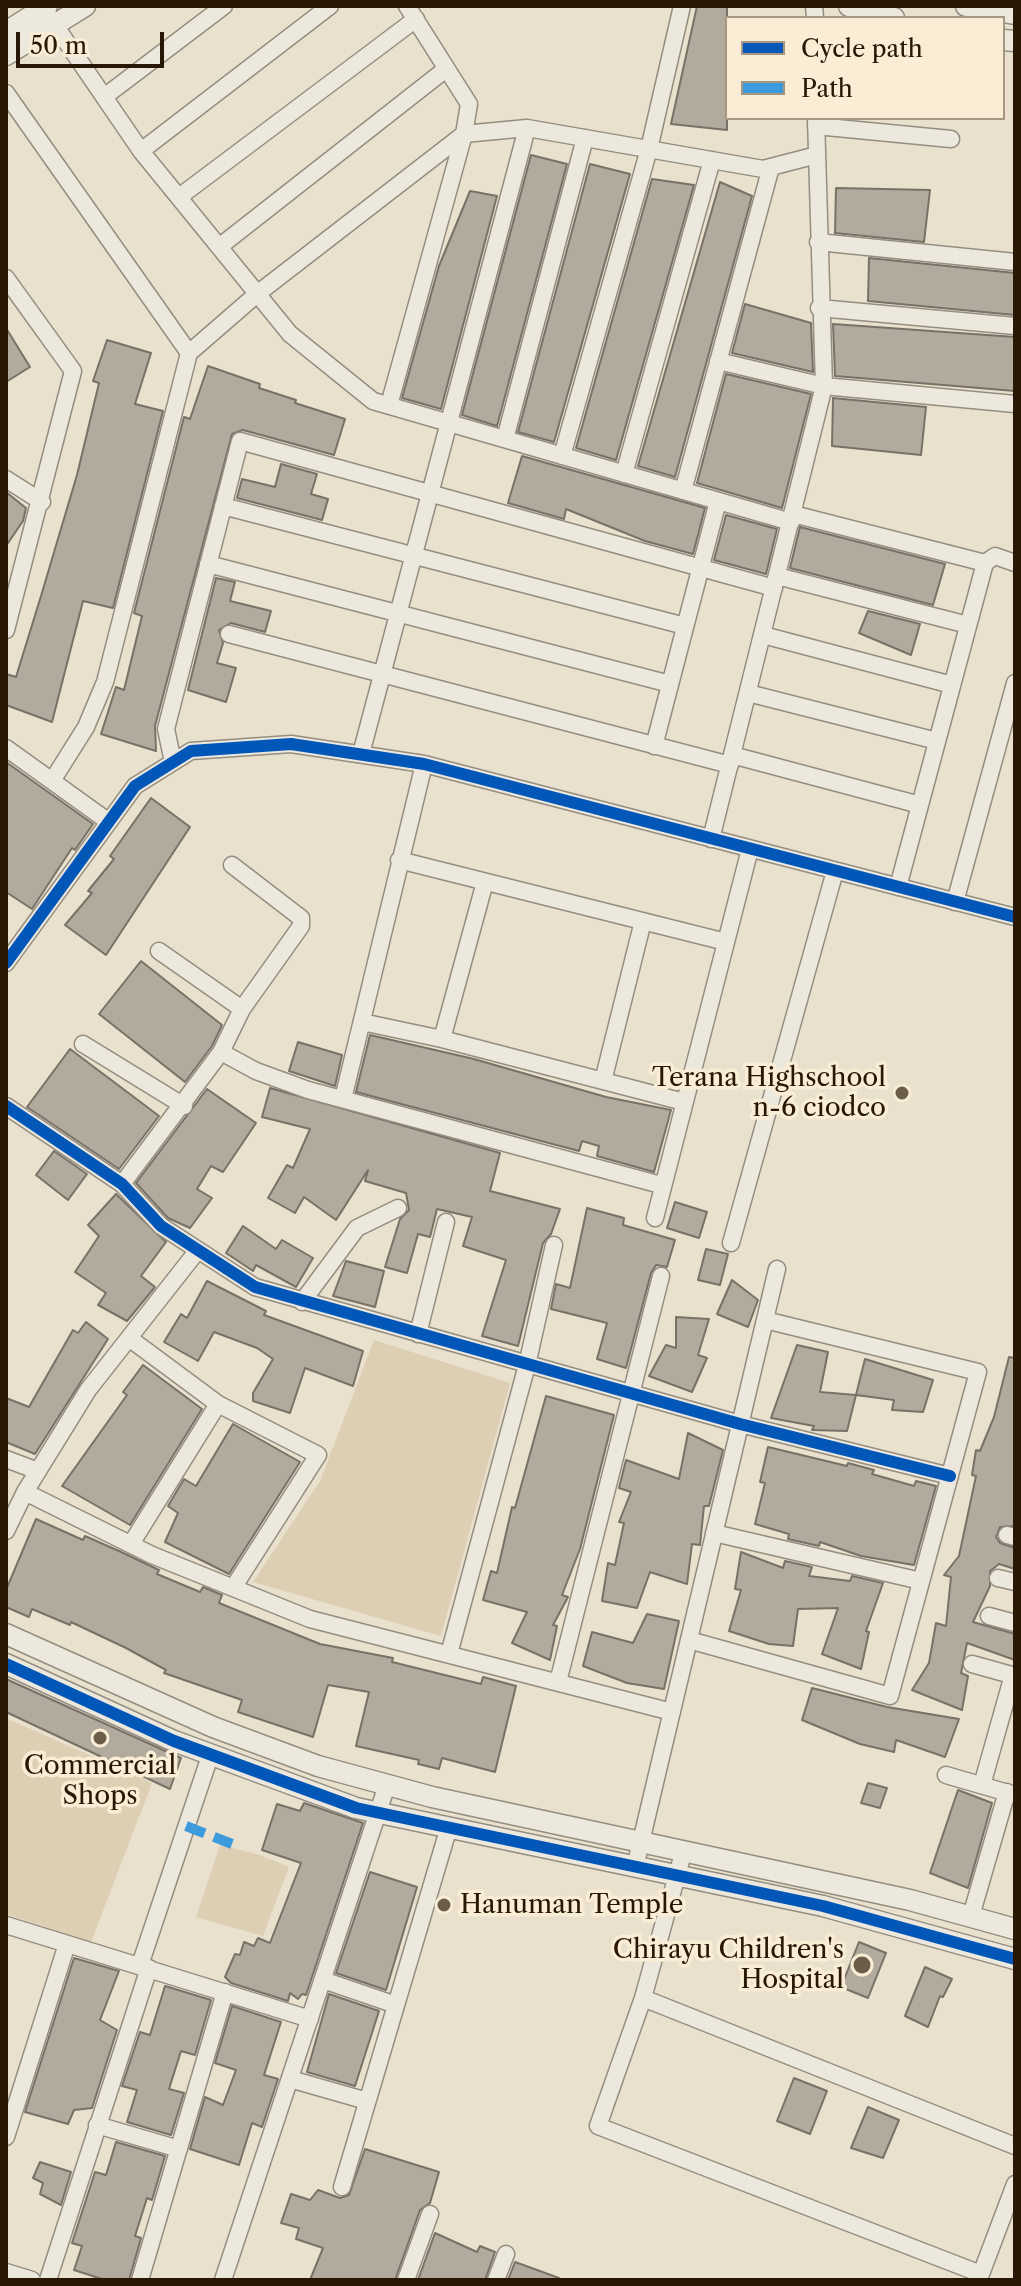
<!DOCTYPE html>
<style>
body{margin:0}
#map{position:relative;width:1021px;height:2286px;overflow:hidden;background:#e9e0cd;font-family:"Libre Caslon Text",serif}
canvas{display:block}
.frame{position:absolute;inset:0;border:8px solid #291705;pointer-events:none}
.legend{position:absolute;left:725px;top:16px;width:280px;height:104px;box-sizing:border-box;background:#f9edd6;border:2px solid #a69782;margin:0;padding:10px 14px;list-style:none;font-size:24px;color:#291705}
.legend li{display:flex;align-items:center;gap:16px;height:40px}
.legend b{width:40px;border:2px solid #a69782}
.scale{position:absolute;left:16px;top:32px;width:148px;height:36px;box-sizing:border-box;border:4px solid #291705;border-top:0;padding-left:10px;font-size:24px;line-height:28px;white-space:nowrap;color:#291705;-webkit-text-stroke:6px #f9edd6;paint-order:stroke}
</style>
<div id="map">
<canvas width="1021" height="2286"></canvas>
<div class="frame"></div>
<ul class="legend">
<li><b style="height:10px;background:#0057b8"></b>Cycle path</li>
<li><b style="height:10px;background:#3d9add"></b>Path</li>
</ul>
<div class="scale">50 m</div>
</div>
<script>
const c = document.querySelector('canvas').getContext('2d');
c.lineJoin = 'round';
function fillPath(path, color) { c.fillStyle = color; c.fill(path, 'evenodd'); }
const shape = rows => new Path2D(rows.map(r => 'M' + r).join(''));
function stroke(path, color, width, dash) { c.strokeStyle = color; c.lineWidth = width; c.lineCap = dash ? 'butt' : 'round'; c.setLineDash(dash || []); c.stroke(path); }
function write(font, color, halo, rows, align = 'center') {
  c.font = font + ' "Libre Caslon Text",serif'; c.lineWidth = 7; c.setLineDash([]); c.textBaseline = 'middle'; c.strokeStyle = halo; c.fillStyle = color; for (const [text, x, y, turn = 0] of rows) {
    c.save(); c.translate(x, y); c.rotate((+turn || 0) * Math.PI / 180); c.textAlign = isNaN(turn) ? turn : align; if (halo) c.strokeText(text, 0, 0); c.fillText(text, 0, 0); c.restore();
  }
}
const green = shape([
 [374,1340,510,1383,441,1636,253,1582,320,1481],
 [6,1718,152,1783,91,1942,6,1914],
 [220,1845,260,1855,289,1867,263,1936,196,1917]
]);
const building = shape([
 [697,6,727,6,727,130,671,124,697,6],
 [531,155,567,164,497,426,462,415,531,155],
 [590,164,630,174,554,442,518,432,590,164],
 [652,179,694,185,616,460,576,448,652,179],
 [720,182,752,196,675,477,638,466,720,182],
 [836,188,930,190,924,242,835,233,836,188],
 [470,191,497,196,441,409,402,398,439,266,470,191],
 [869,258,1015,273,1015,315,868,301,869,258],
 [745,304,811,323,813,372,732,353,745,304],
 [833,324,1015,337,1015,391,835,376,833,324],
 [6,328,30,367,6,382,6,328],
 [107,340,151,353,135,404,163,411,113,608,83,601,52,722,6,705,6,674,16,677,41,596,77,475,99,383,93,381,107,340],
 [208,366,260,384,259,388,296,400,295,403,345,419,334,455,243,430,232,434,155,726,156,751,101,734,116,687,124,690,142,616,134,613,184,417,190,419,208,366],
 [726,374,811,394,782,508,697,483,726,374],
 [833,398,926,407,921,455,832,446,833,398],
 [522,456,705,508,693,554,645,541,566,509,564,519,508,503,522,456],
 [281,464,317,474,311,494,328,499,322,520,237,498,242,479,275,487,281,464],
 [6,492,26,508,23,521,6,546,6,492],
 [726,515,777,529,766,574,714,560,726,515],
 [800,527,945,564,933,605,790,568,800,527],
 [216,578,235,582,230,601,271,611,265,632,231,623,219,630,223,643,217,663,236,668,226,702,188,690,216,578],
 [868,611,920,624,911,655,859,633,868,611],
 [6,762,93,824,75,850,72,848,32,909,6,892,6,762],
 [151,798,190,827,106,955,65,925,92,893,88,891,114,859,110,856,151,798],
 [141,961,222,1025,212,1046,185,1082,99,1014,141,961],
 [370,1035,474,1059,606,1097,671,1110,654,1172,597,1156,599,1146,582,1141,579,1151,356,1092,370,1035],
 [298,1042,342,1055,335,1086,289,1071,298,1042],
 [70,1049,159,1116,119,1169,27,1107,70,1049],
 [270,1088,500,1153,490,1191,560,1209,551,1234,543,1243,518,1346,482,1336,506,1260,463,1246,472,1217,437,1209,430,1237,418,1234,407,1273,385,1267,400,1219,409,1210,406,1193,365,1181,368,1170,336,1220,304,1197,295,1213,268,1198,287,1165,293,1168,310,1129,262,1117,270,1088],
 [207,1089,256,1123,223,1172,211,1166,197,1189,212,1198,190,1228,168,1218,136,1183,207,1089],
 [54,1151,87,1174,68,1200,36,1175,54,1151],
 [116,1194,166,1242,141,1276,155,1287,127,1321,98,1305,106,1293,75,1272,99,1236,88,1225,116,1194],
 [675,1202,707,1212,699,1238,667,1228,675,1202],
 [587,1208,624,1218,623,1225,675,1240,667,1267,656,1265,651,1273,626,1368,597,1359,607,1323,551,1309,556,1284,570,1288,587,1208],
 [243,1226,276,1249,282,1240,313,1258,296,1287,256,1265,253,1271,226,1253,243,1226],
 [706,1249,728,1254,720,1285,698,1280,706,1249],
 [346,1261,384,1271,375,1307,333,1296,346,1261],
 [732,1280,758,1300,748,1327,717,1314,732,1280],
 [207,1281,266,1311,264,1315,363,1351,353,1386,305,1368,290,1413,253,1401,253,1393,273,1359,257,1348,214,1332,198,1361,164,1342,181,1314,187,1318,207,1281],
 [676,1317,709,1319,698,1355,707,1358,692,1392,649,1376,666,1345,676,1348,676,1317],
 [86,1322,108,1339,35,1454,6,1442,6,1398,29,1407,73,1330,78,1333,86,1322],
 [797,1345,828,1352,820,1392,856,1395,847,1431,812,1430,814,1426,771,1418,797,1345],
 [1009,1357,1015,1358,1015,1526,1000,1527,996,1537,1000,1543,1015,1548,1015,1569,999,1564,990,1571,990,1586,973,1622,1015,1634,1015,1660,967,1643,961,1673,968,1676,962,1710,912,1690,929,1663,936,1623,946,1626,951,1577,944,1575,959,1556,976,1476,972,1475,976,1450,980,1451,994,1417,1009,1357],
 [865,1359,933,1380,923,1412,892,1410,894,1400,856,1395,865,1359],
 [143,1365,202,1409,130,1525,62,1486,127,1395,123,1392,143,1365],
 [546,1396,614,1415,580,1549,562,1595,568,1597,553,1625,557,1626,550,1660,512,1643,527,1612,483,1600,491,1571,497,1573,512,1507,515,1508,546,1396],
 [233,1424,300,1462,229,1574,165,1542,178,1513,168,1506,184,1479,196,1486,233,1424],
 [688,1433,723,1450,709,1506,704,1506,700,1545,692,1544,687,1584,650,1572,637,1608,602,1601,608,1563,615,1565,624,1523,619,1522,631,1492,619,1488,626,1460,679,1479,688,1433],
 [768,1447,847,1466,848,1463,874,1470,872,1474,914,1486,916,1481,936,1486,914,1565,861,1556,820,1542,819,1546,788,1539,789,1534,755,1524,765,1483,760,1482,768,1447],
 [36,1519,83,1540,85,1536,119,1551,159,1570,157,1574,200,1592,203,1587,222,1595,219,1603,320,1644,393,1658,392,1662,481,1684,483,1677,516,1686,495,1772,442,1758,439,1769,418,1764,419,1760,356,1746,369,1692,328,1685,313,1737,238,1712,242,1700,164,1673,166,1670,126,1648,71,1622,70,1625,32,1609,29,1617,6,1607,6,1590,36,1519],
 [741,1552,783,1568,785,1561,812,1567,809,1576,850,1581,852,1576,883,1583,866,1631,869,1632,861,1669,822,1654,838,1608,798,1609,793,1646,769,1644,729,1631,741,1590,735,1589,741,1552],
 [647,1614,679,1621,664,1689,627,1683,583,1666,592,1632,633,1643,647,1614],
 [6,1679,181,1758,170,1789,6,1712,6,1679],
 [812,1688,887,1707,959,1719,945,1757,896,1740,894,1752,860,1744,802,1720,812,1688],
 [868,1783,887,1788,880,1808,861,1803,868,1783],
 [958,1790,992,1803,968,1888,930,1873,958,1790],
 [304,1803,363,1823,306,1995,302,1994,298,1999,290,1993,288,2001,231,1983,225,1977,235,1954,240,1955,244,1942,254,1946,258,1938,270,1943,301,1863,262,1850,277,1804,300,1811,304,1803],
 [370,1872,417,1887,386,1990,336,1973,370,1872],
 [859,1942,886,1953,868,1998,841,1987,859,1942],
 [74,1958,119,1971,100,2020,117,2030,92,2108,74,2110,68,2124,25,2112,74,1958],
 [925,1967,952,1979,943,1997,940,1996,928,2027,905,2016,925,1967],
 [165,1986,211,2000,195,2055,181,2051,169,2089,184,2093,171,2135,127,2122,137,2090,122,2086,140,2032,150,2035,165,1986],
 [329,1994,379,2011,355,2086,307,2072,329,1994],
 [232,2006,281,2022,264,2075,278,2079,262,2127,252,2123,239,2165,190,2149,205,2097,223,2105,236,2070,215,2063,232,2006],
 [794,2078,827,2091,810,2134,777,2121,794,2078],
 [868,2107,899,2120,883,2158,851,2148,868,2107],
 [116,2142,165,2156,152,2200,147,2198,135,2236,141,2238,129,2280,105,2280,74,2270,82,2246,72,2243,95,2172,106,2175,116,2142],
 [365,2149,439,2172,430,2203,420,2210,395,2280,310,2280,323,2248,296,2239,299,2228,281,2223,291,2194,310,2200,318,2190,340,2198,349,2195,365,2149],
 [40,2162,71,2172,61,2205,40,2194,43,2183,33,2178,40,2162],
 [435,2233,477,2252,480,2246,495,2252,485,2280,418,2280,435,2233],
 [515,2262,559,2278,559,2280,508,2280,515,2262]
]);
const minor = shape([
 [814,6,815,18],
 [48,15,141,151,290,334,373,401,791,522],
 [6,93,189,353,105,682,86,727,52,781],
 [104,97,224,6],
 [816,126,951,139],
 [141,151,330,6],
 [179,197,416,19],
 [818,242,1015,262],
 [219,247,446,69],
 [6,278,73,371,6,630],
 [819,308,1015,326],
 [189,353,257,294,464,134,527,128,763,169,817,155],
 [718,361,824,386,1015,404],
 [389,405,464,134,469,104,407,6],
 [505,439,585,138],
 [562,456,649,149,682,6],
 [624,474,712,160],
 [6,479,42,502],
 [683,491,771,167],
 [223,506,685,626],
 [793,514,985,563],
 [208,564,670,684],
 [777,576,968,625],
 [229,634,730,765],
 [763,635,952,685],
 [748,693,937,741],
 [654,746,718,501],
 [6,748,109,822],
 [361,754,527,128],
 [732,755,920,805],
 [173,762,166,729,240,441,774,588],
 [711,839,824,386,816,118],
 [399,860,726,942],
 [898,887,985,563,995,556,1015,563],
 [955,902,1015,683],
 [159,951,242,1009],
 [6,963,135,786,191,751,291,744,424,764,1015,917],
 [362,1022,442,1039,684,1102],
 [442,1039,485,882],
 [83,1044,184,1106],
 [221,1052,256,1071,308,1090,661,1185],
 [603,1081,643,921],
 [343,1099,424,764],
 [6,1106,122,1184,161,1226,255,1287,740,1424,950,1476],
 [122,1184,221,1052,242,1009,301,926,301,918,232,865],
 [655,1218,750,849],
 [731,1243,835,871],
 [302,1302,357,1228,398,1208],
 [418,1334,446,1222],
 [129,1338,218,1404,318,1455,233,1588],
 [6,1459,38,1471],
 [25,1492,152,1555,310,1619,672,1712],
 [6,1531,25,1492,88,1390,198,1250],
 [714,1533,921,1581],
 [1007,1535,1015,1537],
 [131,1544,218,1404],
 [998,1578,1015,1582],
 [989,1616,1015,1623],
 [689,1640,890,1696,978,1372,765,1320],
 [449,1654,527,1365,554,1245],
 [972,1664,1015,1676],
 [558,1682,661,1276],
 [946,1775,1015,1795],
 [982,1785,1013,1675],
 [684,1850,643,1998,598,2126,981,2274,1015,2184],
 [635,1867,777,1269],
 [971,1916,1007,1792],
 [6,1925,310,2019],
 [140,1965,210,1756],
 [323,1980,396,2005],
 [643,1998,1015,2146],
 [290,2079,367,2101],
 [97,2125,179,2149],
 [6,2137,67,1944],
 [342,2187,449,1827],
 [6,2272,32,2280],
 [48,2280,149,1968],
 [140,2280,225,1992],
 [223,2280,387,1785],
 [406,2280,430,2214],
 [496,2280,506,2254]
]);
const tertiary = shape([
 [849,6,894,18],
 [966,6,1015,14],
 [6,32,47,6],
 [1003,40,1015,41],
 [6,55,85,6],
 [6,1634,213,1727,318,1766,432,1797,910,1900,1015,1929],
 [6,1664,174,1741,356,1808,823,1906,1015,1959]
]);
const quiet = shape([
 [186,1826,232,1844]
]);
const cycleway = shape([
 [6,963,135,786,191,751,291,744,424,764,1015,917],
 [6,1106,122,1184,161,1226,255,1287,740,1424,950,1476],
 [6,1664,174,1741,356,1808,823,1906,1015,1959]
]);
const markers = [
 [902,1093,8,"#6c5d4b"],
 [100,1738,8,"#6c5d4b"],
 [444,1905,8,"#6c5d4b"],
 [862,1965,10,"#6c5d4b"]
];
const poiNames = [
 ["Terana Highschool",886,1078],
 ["n-6 ciodco",886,1108],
 ["Commercial",100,1766,"center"],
 ["Shops",100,1796,"center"],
 ["Hanuman Temple",460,1905,"left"],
 ["Chirayu Children's",844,1950],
 ["Hospital",844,1980]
];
fillPath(green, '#ddcfb4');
fillPath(building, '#b2ab9d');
stroke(building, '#797166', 2);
stroke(minor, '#948d80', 19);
stroke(tertiary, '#948d80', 23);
stroke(minor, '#ede8de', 16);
stroke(tertiary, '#ede8de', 20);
stroke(quiet, '#3d9add', 10, [20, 10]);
stroke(cycleway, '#0057b8', 12);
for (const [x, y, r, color] of markers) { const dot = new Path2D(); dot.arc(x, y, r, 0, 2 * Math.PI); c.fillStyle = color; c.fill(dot); stroke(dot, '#f9edd6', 3); }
write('26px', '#291705', '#f9edd6', poiNames, 'right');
</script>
